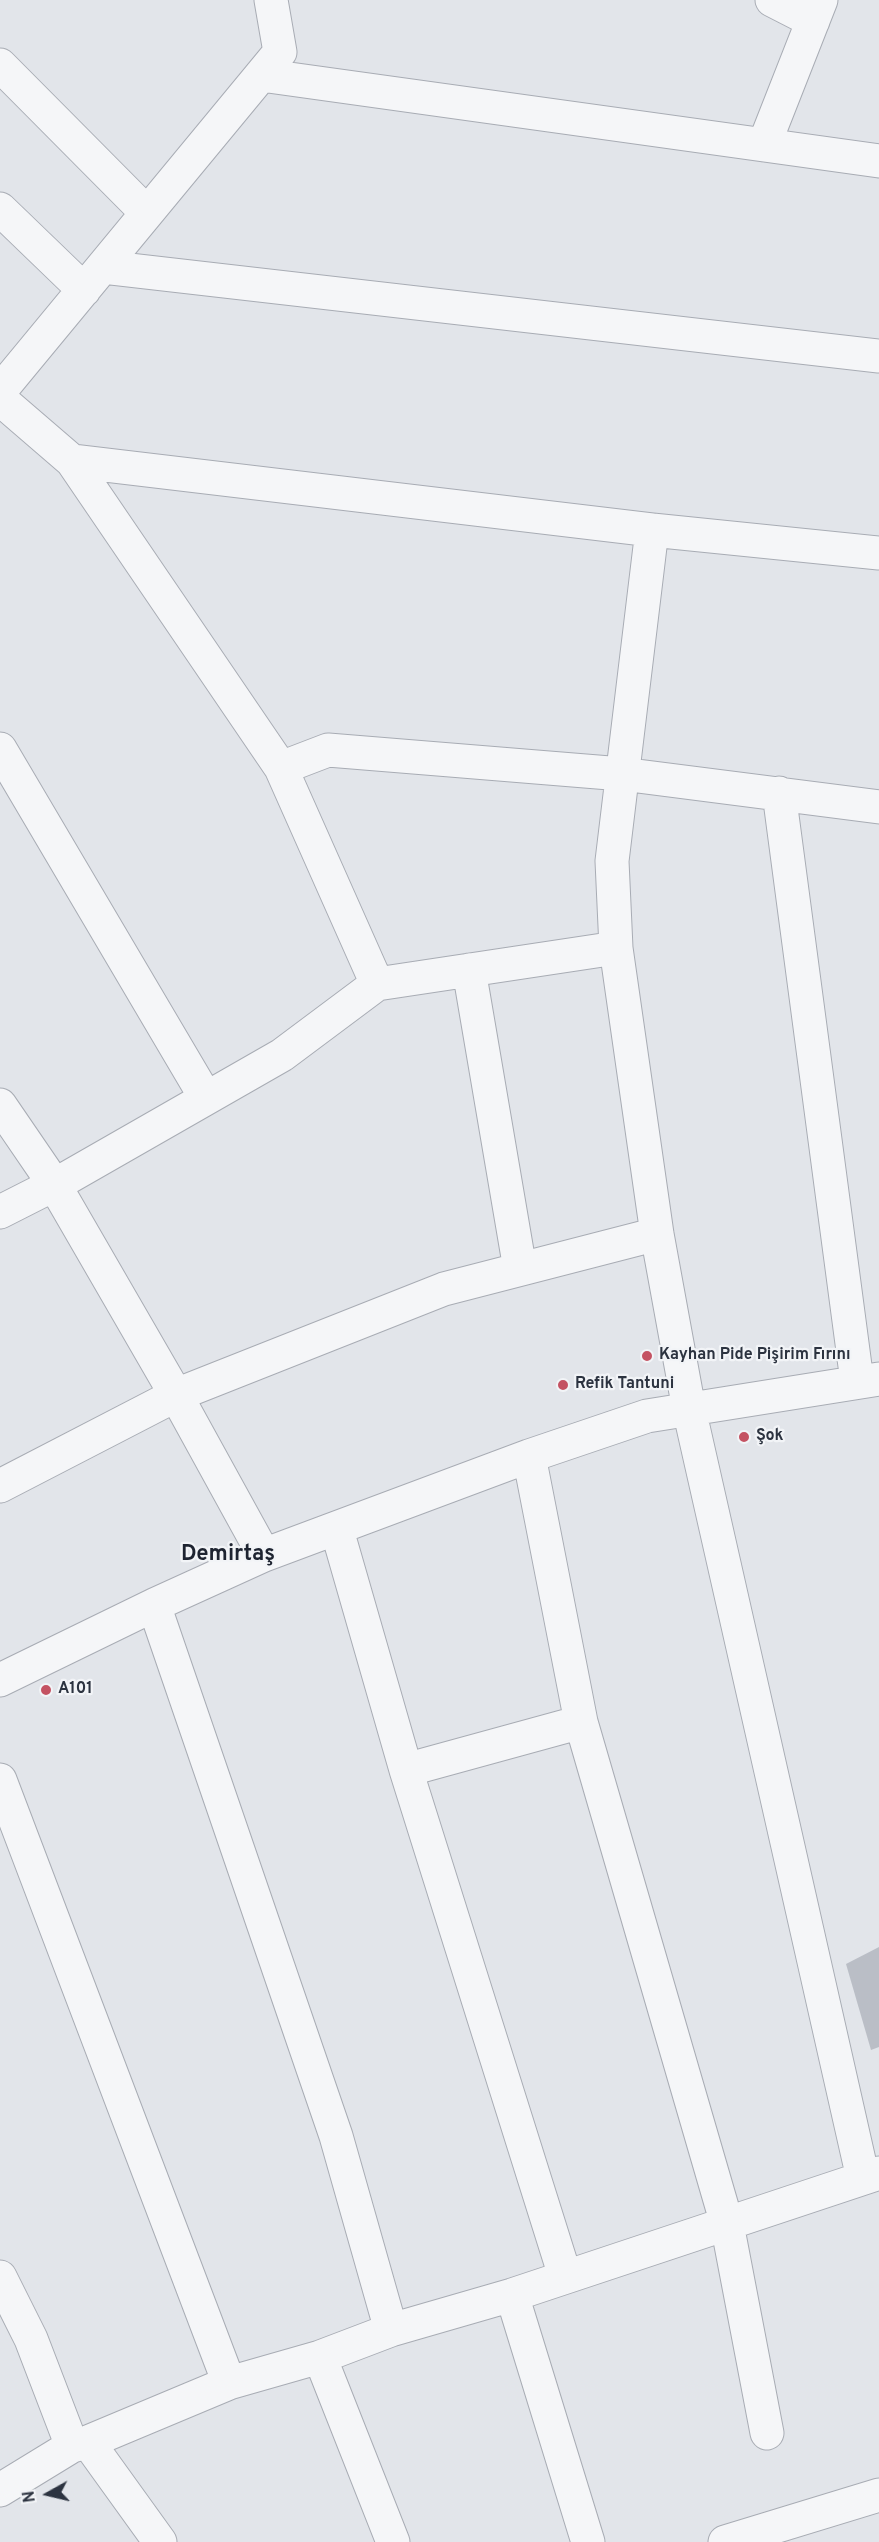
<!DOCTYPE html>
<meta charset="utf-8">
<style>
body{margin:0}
#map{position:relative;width:879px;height:2542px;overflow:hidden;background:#e2e5ea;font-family:Overpass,sans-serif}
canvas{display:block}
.north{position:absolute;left:18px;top:2464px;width:60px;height:60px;-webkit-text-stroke:4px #f2f4f7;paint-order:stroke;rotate:262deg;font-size:16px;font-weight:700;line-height:24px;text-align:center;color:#2c3340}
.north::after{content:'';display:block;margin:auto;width:21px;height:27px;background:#2c3340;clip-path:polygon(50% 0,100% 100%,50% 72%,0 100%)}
</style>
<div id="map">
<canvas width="879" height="2542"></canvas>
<div class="north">N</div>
</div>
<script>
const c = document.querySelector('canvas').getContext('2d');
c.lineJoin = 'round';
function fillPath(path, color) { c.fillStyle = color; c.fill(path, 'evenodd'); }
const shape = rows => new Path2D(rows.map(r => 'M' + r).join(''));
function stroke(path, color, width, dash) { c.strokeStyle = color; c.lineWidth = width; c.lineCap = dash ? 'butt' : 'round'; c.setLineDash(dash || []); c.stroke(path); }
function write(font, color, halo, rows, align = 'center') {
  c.font = font + ' Overpass,sans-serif'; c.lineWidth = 4.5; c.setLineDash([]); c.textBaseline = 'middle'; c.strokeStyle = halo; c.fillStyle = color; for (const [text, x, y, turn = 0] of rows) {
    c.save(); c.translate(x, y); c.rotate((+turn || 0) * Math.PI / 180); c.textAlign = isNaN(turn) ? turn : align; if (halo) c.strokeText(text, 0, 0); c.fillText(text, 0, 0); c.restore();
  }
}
const building = shape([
 [879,1947,879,2047,871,2050,846,1964]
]);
const minor = shape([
 [772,0,813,21],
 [0,65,147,213],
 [261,75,879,161],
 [764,145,821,0],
 [0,209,84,290],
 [103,267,879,356],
 [0,391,280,52,271,0],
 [0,399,72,461,281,768,377,984],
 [72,461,652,530,879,553],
 [652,530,612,861,616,948,657,1234,689,1409,863,2178],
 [0,749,206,1098],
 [281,768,328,750,622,774,879,807],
 [779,793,857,1381],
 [469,970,520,1269],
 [0,1105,54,1184,176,1395,264,1555],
 [0,1212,67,1178,282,1055,377,984,616,948],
 [529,1456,581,1722,727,2224,767,2433],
 [0,1486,176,1395,444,1289,657,1234],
 [337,1530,406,1770,565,2276],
 [154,1605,336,2136,391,2330],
 [0,1680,154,1605,264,1555,529,1456,647,1416,879,1379],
 [406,1770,581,1722],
 [0,1780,229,2383],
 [0,2277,31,2339,72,2446],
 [512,2295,588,2542],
 [320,2357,393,2542],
 [88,2442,160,2542],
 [0,2490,72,2446,88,2442,229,2383,320,2357,391,2330,512,2295,879,2173],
 [725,2542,879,2495]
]);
const markers = [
 [647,1356,6,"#c45262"],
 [563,1385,6,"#c45262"],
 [744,1437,6,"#c45262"],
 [46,1690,6,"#c45262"]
];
const poiNames = [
 ["Kayhan Pide Pişirim Fırını",659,1356],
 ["Refik Tantuni",575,1385],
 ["Şok",756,1437],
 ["A101",58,1690]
];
const districtNames = [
 ["Demirtaş",228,1556]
];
fillPath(building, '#babec6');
stroke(minor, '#a8acb4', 35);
stroke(minor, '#f5f6f8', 33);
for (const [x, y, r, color] of markers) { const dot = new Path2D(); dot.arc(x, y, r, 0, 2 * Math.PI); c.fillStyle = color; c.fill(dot); stroke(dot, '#f2f4f7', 2); }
write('bold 16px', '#2c3340', '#f2f4f7', poiNames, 'left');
write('bold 22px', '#1e2431', '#f2f4f7', districtNames);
</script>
